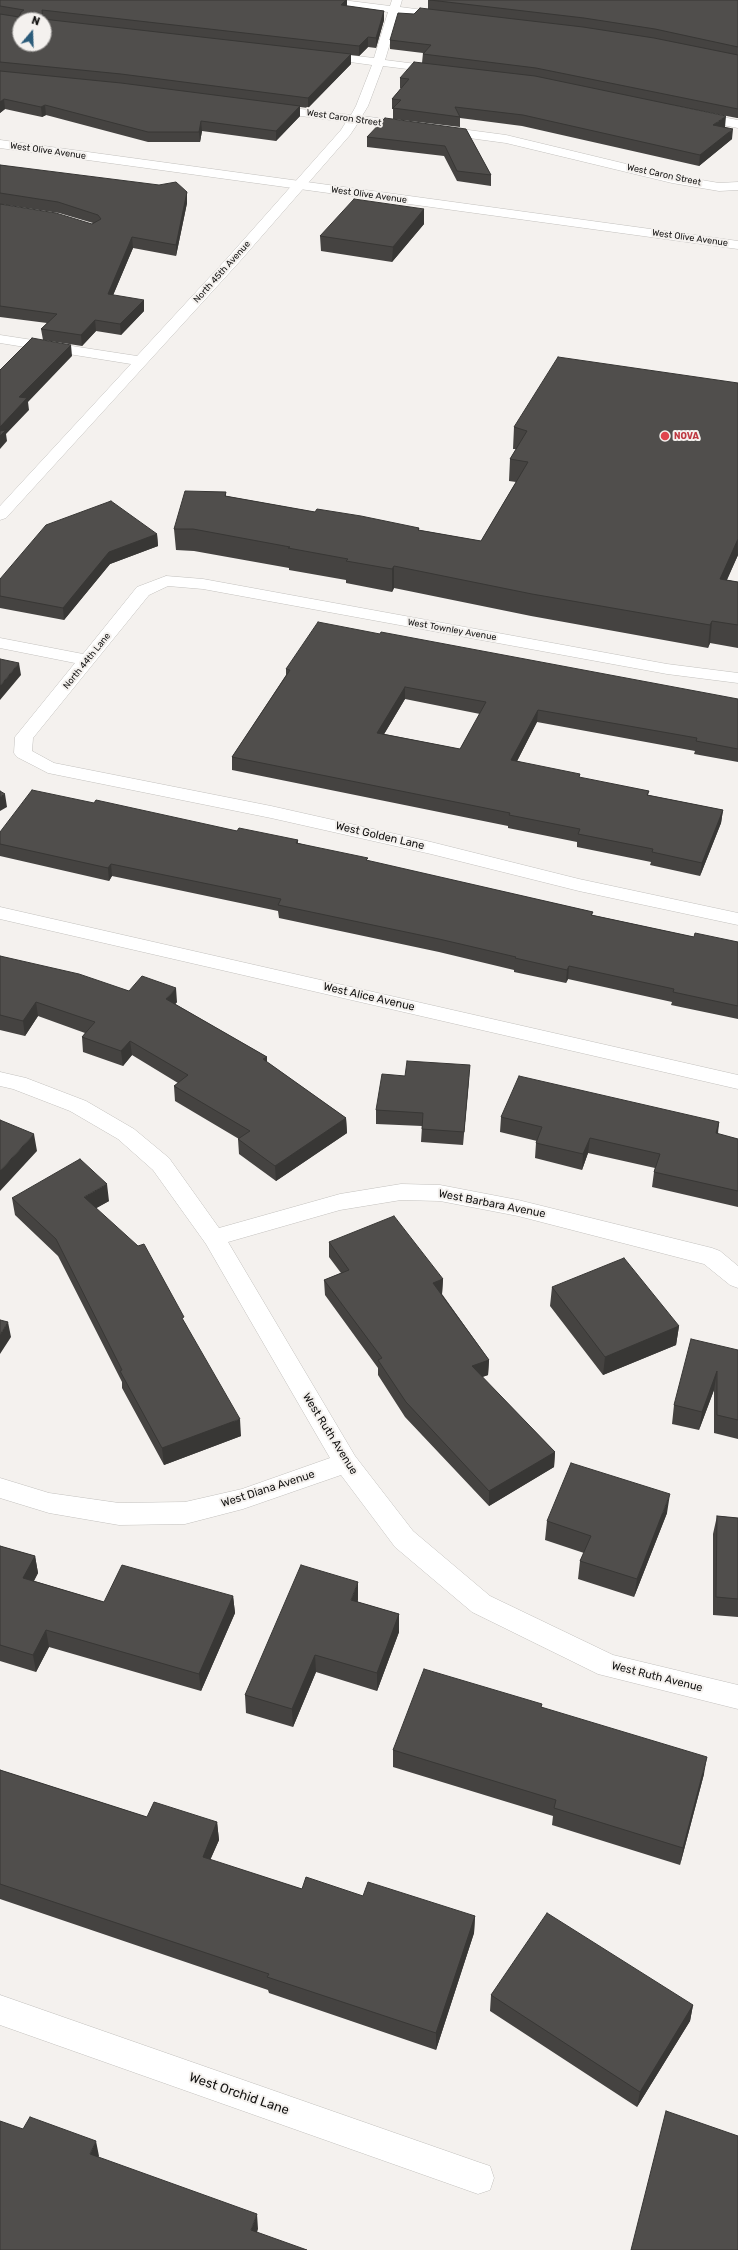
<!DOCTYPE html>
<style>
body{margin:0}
#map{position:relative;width:738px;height:2250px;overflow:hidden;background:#f4f1ee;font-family:Rubik,sans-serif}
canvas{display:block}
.north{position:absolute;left:12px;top:12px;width:40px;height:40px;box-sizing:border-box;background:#f4f1ee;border:1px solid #9a9896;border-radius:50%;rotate:19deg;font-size:11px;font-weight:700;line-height:16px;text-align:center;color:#131211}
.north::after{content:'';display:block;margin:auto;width:14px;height:18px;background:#2b5b79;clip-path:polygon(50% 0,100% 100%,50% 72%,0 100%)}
</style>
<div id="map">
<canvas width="738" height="2250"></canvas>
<div class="north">N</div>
</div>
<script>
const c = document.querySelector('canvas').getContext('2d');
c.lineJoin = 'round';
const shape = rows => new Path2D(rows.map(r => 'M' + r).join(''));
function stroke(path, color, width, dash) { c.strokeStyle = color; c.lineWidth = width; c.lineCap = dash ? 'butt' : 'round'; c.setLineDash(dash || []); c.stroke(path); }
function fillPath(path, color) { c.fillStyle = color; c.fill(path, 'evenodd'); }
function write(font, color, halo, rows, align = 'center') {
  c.font = font + ' Rubik,sans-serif'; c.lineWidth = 4; c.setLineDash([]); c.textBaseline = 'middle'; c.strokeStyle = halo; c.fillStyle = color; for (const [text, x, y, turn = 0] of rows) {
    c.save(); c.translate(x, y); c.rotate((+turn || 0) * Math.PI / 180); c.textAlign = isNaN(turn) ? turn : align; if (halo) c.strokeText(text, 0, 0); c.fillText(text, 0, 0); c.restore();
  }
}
const street = shape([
 [310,0,342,0,390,6,392,0,402,0,400,7,447,13,452,16,447,19,399,13,385,60,440,67,446,70,440,73,383,66,368,106,362,116,506,135,672,175,719,183,738,182,738,190,719,191,672,183,506,143,358,123,350,135,241,260,6,518,0,520,0,506,131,364,0,343,0,335,137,356,231,254,341,130,346,122,271,112,267,111,265,108,267,105,351,115,356,106,372,65,321,58,315,55,321,52,374,58,388,12,315,3,310,0],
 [696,112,738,120,738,128,692,119,690,116,696,112],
 [166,576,203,579,667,664,738,673,738,683,667,674,203,589,168,586,149,595,33,738,32,751,54,763,271,806,431,842,579,879,738,913,738,925,579,891,431,854,271,818,48,773,17,757,14,753,15,737,75,663,0,648,0,638,83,654,137,587,166,576],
 [0,907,738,1075,738,1089,0,919,0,907],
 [0,1072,26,1078,86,1101,134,1129,169,1158,219,1228,340,1194,401,1184,440,1185,518,1200,712,1248,720,1251,738,1266,738,1288,730,1285,704,1264,518,1216,440,1201,401,1200,340,1210,228,1242,355,1456,413,1531,490,1596,613,1655,738,1685,738,1709,598,1674,472,1612,395,1547,341,1475,243,1509,185,1524,119,1525,49,1513,0,1498,0,1478,49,1493,119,1503,185,1502,242,1489,330,1458,206,1244,153,1170,118,1139,70,1111,13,1089,0,1086,0,1072],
 [0,1995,478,2162,490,2166,494,2178,490,2190,478,2194,0,2025,0,1995]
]);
const secondary = shape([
 [0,140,738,241,738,249,0,148,0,140]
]);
const wall = shape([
 [0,0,347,6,384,11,384,20,376,48,368,47,359,56,351,55,351,64,308,108,300,107,300,116,276,141,202,131,200,142,148,142,46,115,42,117,5,109,0,113],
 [428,0,738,0,738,118,737,118,671,105,725,127,732,139,699,166,522,126,460,118,460,127,393,119,393,109,392,109,392,99,401,88,400,88,400,78,422,63,423,53,390,49,390,40,414,14,428,9],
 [466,129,491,175,491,186,457,181,444,156,367,147,367,137],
 [0,165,187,192,187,203,176,256,133,248,113,295,144,311,121,335,96,331,82,346,43,340,41,329,47,323,0,317,0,204,92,224,93,223,59,213,0,204],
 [424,209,424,224,392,262,321,251,320,236],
 [738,383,738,555,727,580,738,582,738,648,710,643,708,648,531,616,394,588,392,592,346,583,346,580,289,570,289,568,194,551,176,550,174,529,226,492,226,496,315,512,419,528,419,530,481,541,516,482,509,481,510,459,516,449,513,449,514,427],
 [157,534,158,546,110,564,64,620,0,608,0,579],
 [286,669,738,699,738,762,694,754,695,751,537,722,517,761,580,778,649,791,648,795,723,810,721,823,700,876,650,865,651,862,577,847,577,842,508,828,508,826,232,770,232,757,286,675],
 [405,699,480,714,460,749,384,734],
 [94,803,237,831,298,840,298,843,368,861,593,912,592,915,694,937,738,942,738,1019,671,1005,672,1002,568,979,566,983,514,972,514,970,439,952,279,918,278,911,112,876,109,881,0,856,0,832],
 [0,956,129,991,177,1002,175,1004,267,1057,267,1062,346,1118,347,1133,276,1181,239,1154,238,1139,239,1139,175,1101,174,1086,178,1083,132,1055,123,1066,83,1052,82,1037,85,1033,38,1016,25,1036,0,1030],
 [405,1076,469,1078,463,1145,421,1142,422,1126,376,1124,376,1110],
 [501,1117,719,1122,718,1134,738,1139,738,1207,652,1187,654,1172,655,1168,588,1153,582,1170,535,1158,536,1143,537,1141,500,1132],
 [12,1198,109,1201,96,1208,185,1323,241,1436,164,1465,122,1388,122,1382,58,1256,15,1215],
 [329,1242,443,1279,442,1294,489,1360,488,1375,482,1377,555,1452,554,1467,489,1506,405,1417,378,1375,378,1368,325,1295,324,1280,341,1273,329,1257],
 [552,1287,679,1326,676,1345,603,1375,550,1306],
 [738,1350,738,1439,714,1433,714,1390,699,1430,672,1424,674,1405],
 [667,1513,634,1597,578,1579,580,1561,584,1553,545,1540,547,1521],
 [717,1516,738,1518,738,1617,713,1615,713,1534],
 [0,1546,35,1556,38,1573,34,1581,104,1602,233,1596,235,1613,201,1691,49,1647,36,1672,0,1661],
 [358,1600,358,1602,399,1614,399,1632,377,1691,316,1672,293,1727,246,1713,245,1695],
 [542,1704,541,1707,704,1774,680,1865,552,1825,553,1816,393,1767,393,1750],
 [0,1770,147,1817,217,1822,219,1840,210,1860,302,1889,363,1896,475,1916,474,1933,436,2050,269,1993,268,1990,0,1899],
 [491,1995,693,2005,690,2021,637,2107,490,2011]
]);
const shadedWall = shape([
 [346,0,347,0,347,8,341,5],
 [384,11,384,20,376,48,376,38],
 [368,37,368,47,359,56,359,46],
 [351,54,351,64,308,108,308,98],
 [4,99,5,109,0,113,0,102],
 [45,105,46,115,42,117,41,107],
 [300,106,300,116,276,141,276,131],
 [726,116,725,127,712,135,713,125],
 [201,121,202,131,200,142,199,132],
 [733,129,732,139,699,166,700,155],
 [187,192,187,203,176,256,176,245],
 [424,209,424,224,392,262,393,247],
 [132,237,133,248,109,305,108,294],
 [144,300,144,311,121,335,120,324],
 [95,320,96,331,82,346,81,335],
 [71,345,72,356,28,402,29,410,6,434,7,441,0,449,0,427,19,397],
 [157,534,158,546,110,564,64,620,63,608,109,552],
 [738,539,738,555,717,601,720,579],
 [394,566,394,588,392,592,392,569],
 [712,621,710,643,708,648,710,625],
 [19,663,21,675,0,700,0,686],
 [405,687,405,699,377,746,377,733],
 [538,710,537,722,511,773,511,760],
 [5,794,7,807,0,811,0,797],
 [723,810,721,823,700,876,702,863],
 [111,864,112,876,109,881,108,868],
 [569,966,568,979,566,983,567,970],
 [176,988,177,1002,167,1014,166,999],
 [36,1002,38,1016,25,1036,23,1021],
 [130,1041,132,1055,123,1066,121,1051],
 [267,1057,267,1072,263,1059],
 [470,1065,469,1078,463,1145,464,1132],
 [346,1118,347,1133,276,1181,275,1166],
 [719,1122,717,1137,716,1133],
 [34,1134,37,1151,0,1191,0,1171],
 [590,1138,588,1153,582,1170,583,1154],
 [107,1184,109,1201,86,1214,84,1197],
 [443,1279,442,1294,433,1298,433,1283],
 [8,1322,11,1337,0,1354,0,1335],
 [679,1326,676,1345,603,1375,605,1357],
 [489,1360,488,1375,471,1381,472,1366],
 [717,1371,714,1390,699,1430,702,1412],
 [240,1419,241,1436,164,1465,162,1448],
 [555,1452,554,1467,489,1506,489,1491],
 [670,1494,667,1513,634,1597,637,1579],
 [35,1556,38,1573,26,1595,23,1578],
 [358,1582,358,1600,351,1618,351,1600],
 [233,1596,235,1613,201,1691,199,1674],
 [399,1614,399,1632,377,1691,377,1673],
 [46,1630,49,1647,36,1672,33,1655],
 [315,1655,316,1672,293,1727,292,1709],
 [707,1757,704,1774,680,1865,683,1848],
 [217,1822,219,1840,204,1874,203,1857],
 [475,1916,474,1933,436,2050,436,2033],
 [693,2005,690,2021,637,2107,640,2092],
 [96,2141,99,2156,93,2170,90,2154],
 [257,2214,258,2229,253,2245,251,2230]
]);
const building = shape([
 [0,0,346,0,341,5,384,11,376,38,368,37,359,46,42,10,43,19,351,54,308,98,121,74,0,62,0,14,19,17,21,12,24,10,0,6,0,0],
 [20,20,44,20,44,44,20,44,20,20],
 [430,0,738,0,738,47,655,29,584,18,430,0],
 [420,8,583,27,654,38,738,55,738,109,536,68,423,54,431,45,390,40,398,13,414,14,420,8],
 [414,62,535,76,726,116,713,125,733,129,700,155,523,115,455,107,460,117,393,108,401,100,392,99,409,79,400,78,414,62],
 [0,71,121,83,300,106,276,131,201,121,199,132,148,132,45,105,41,107,4,99,0,102,0,71],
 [385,118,466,129,491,175,457,171,445,146,367,137,385,118],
 [0,165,159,185,176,182,187,192,176,245,132,237,108,294,144,300,120,324,95,320,81,335,41,329,57,314,0,306,0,204,56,213,92,224,101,219,98,215,58,202,0,193,0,165],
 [354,199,424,209,393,247,320,236,354,199],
 [32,338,71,345,19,397,27,398,0,427,0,370,32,338],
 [558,357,738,383,738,539,720,579,738,582,738,625,712,621,710,625,532,594,394,566,392,569,346,561,348,559,288,548,290,547,193,529,174,529,185,491,226,492,225,496,315,512,317,509,361,516,419,528,418,530,481,541,528,462,510,459,527,431,514,427,558,357],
 [6,430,0,436,0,431,6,430],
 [111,501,157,534,109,552,63,608,0,596,0,579,46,525,111,501],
 [318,622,380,634,381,632,738,699,738,749,696,741,697,738,538,710,511,760,580,774,579,777,649,791,647,795,723,810,702,863,652,852,653,849,578,834,580,829,509,815,510,813,232,757,290,670,286,669,318,622],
 [405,687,486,702,460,749,377,733,405,687],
 [0,659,19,663,0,686,0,659],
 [32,790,94,803,96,800,237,831,239,828,298,840,296,843,368,858,366,860,593,912,591,915,694,937,695,933,738,942,738,1006,673,992,674,989,569,966,567,970,515,958,516,957,439,939,278,905,281,899,111,864,108,868,0,844,0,832,32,790],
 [0,791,5,794,0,797,0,791],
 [0,956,79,974,129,991,142,976,176,988,166,999,267,1057,263,1059,346,1118,275,1166,238,1139,250,1131,174,1086,188,1075,130,1041,121,1051,82,1037,95,1022,36,1002,23,1021,0,1015,0,956],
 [407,1061,470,1065,464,1132,422,1129,423,1113,376,1110,382,1074,405,1076,407,1061],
 [519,1076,719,1122,716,1133,738,1139,738,1191,654,1172,660,1154,590,1138,583,1154,536,1143,542,1127,501,1117,519,1076],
 [0,1120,34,1134,0,1171,0,1120],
 [80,1159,107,1184,84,1197,138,1246,144,1244,184,1317,182,1318,240,1419,162,1448,120,1371,122,1370,56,1239,12,1198,80,1159],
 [394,1216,443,1279,433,1283,489,1360,472,1366,555,1452,489,1491,406,1402,378,1360,382,1358,324,1280,349,1270,329,1242,394,1216],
 [624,1258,679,1326,605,1357,552,1287,624,1258],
 [0,1320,8,1322,0,1335,0,1320],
 [691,1339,738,1350,738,1420,717,1415,717,1371,702,1412,674,1405,691,1339],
 [571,1463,670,1494,637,1579,580,1561,591,1536,547,1521,571,1463],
 [717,1516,738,1518,738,1599,716,1597,717,1516],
 [0,1546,35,1556,23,1578,104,1602,122,1565,233,1596,199,1674,46,1630,33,1655,0,1645,0,1546],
 [301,1565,358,1582,351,1600,399,1614,377,1673,315,1655,292,1709,245,1695,301,1565],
 [424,1669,542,1704,541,1707,707,1757,683,1848,554,1808,556,1800,393,1750,424,1669],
 [0,1770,147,1817,154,1802,217,1822,203,1857,302,1889,306,1877,363,1896,368,1882,475,1916,436,2033,267,1977,269,1974,0,1884,0,1770],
 [547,1913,693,2005,640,2092,491,1995,547,1913],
 [666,2111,738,2136,738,2250,631,2250,666,2111],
 [30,2117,96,2141,90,2154,257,2214,251,2230,307,2250,0,2250,0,2121,23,2129,30,2117]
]);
const markers = [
 [665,436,5,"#e0444e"]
];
const farStreetnames = [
 ["West Caron Street",344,118,8],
 ["West Olive Avenue",48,151,8],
 ["West Caron Street",664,175,12],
 ["West Olive Avenue",369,195,8],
 ["West Olive Avenue",690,238,8],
 ["North 45th Avenue",222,272,-48],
 ["West Townley Avenue",452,630,10],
 ["North 44th Lane",87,661,-51]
];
const farHealthnames = [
 ["NOVA",674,436]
];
const streetNames = [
 ["West Golden Lane",380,836,13],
 ["West Alice Avenue",369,997,13],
 ["West Barbara Avenue",492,1204,11],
 ["West Ruth Avenue",330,1434,58],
 ["West Diana Avenue",268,1489,-18],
 ["West Ruth Avenue",657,1677,14]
];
const nearStreetnames = [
 ["West Orchid Lane",239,2094,19]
];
stroke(street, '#c3c1be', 1);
stroke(secondary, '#c3c1be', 1);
fillPath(street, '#fff');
fillPath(secondary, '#fff');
fillPath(wall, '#454341');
fillPath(shadedWall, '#383735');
fillPath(building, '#504e4c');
stroke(building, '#383735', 1);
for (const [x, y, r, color] of markers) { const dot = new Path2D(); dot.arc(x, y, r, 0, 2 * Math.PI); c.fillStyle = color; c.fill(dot); stroke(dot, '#f4f1ee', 1.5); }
write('9px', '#131211', '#f4f1ee', farStreetnames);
write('bold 9px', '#be3a42', '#f4f1ee', farHealthnames, 'left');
write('11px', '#131211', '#f4f1ee', streetNames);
write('13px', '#131211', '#f4f1ee', nearStreetnames);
</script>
